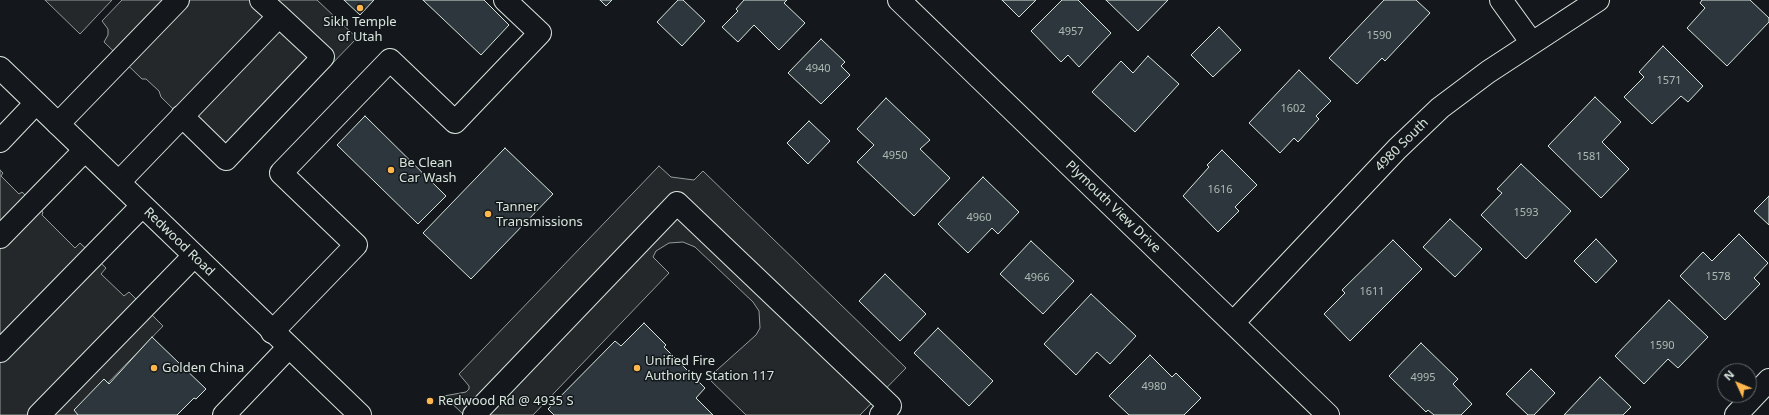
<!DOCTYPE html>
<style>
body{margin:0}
#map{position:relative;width:1769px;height:415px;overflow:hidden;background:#14181c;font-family:"Noto Sans",sans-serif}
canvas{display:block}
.north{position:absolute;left:1717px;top:363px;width:40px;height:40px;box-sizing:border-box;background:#14181c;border:1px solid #626a69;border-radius:50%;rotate:314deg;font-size:11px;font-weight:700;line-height:16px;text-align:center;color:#d8e6dc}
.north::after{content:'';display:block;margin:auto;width:14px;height:18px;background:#ffb74d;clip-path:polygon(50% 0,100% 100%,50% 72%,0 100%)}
</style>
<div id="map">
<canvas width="1769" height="415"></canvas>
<div class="north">N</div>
</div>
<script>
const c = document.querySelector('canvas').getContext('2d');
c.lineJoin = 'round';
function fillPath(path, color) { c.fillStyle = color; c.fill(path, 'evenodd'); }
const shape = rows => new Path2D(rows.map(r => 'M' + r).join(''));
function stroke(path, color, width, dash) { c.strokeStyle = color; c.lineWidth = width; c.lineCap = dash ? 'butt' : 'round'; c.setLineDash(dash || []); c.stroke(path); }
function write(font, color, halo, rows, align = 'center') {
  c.font = font + ' "Noto Sans",sans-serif'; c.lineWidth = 3; c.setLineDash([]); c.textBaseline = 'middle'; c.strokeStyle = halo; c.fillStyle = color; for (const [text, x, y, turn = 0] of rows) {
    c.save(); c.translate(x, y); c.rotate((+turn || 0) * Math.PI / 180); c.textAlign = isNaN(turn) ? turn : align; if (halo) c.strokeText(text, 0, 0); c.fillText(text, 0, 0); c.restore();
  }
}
const parking = shape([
 [45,0,112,0,80,34,45,0],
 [122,0,317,0,357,38,232,167,161,97,159,91,146,79,142,79,104,42,108,35,108,29,102,21,122,0],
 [659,166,671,177,694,180,703,171,906,368,860,415,746,415,708,378,756,335,760,328,759,311,753,302,695,247,683,242,669,243,656,251,653,257,669,273,533,415,464,415,444,396,466,392,469,389,469,386,459,374,659,166],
 [0,170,3,173,1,176,19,194,22,192,43,212,42,215,75,248,80,243,106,268,101,274,124,296,129,292,163,326,77,415,0,415,0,170]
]);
const building = shape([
 [344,0,374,0,360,15,344,0],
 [423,0,484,0,509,25,481,55,423,0],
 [600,0,612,0,606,6,600,0],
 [678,0,683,0,705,21,682,46,657,22,678,0],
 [744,0,787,0,784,3,805,23,779,50,754,25,738,42,722,27,738,11,736,9,744,0],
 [1002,0,1036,0,1019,17,1002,0],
 [1062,0,1078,0,1111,33,1079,67,1068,55,1061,62,1031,31,1062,0],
 [1106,0,1168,0,1138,31,1106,0],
 [1384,0,1416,0,1430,13,1385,61,1382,58,1357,84,1329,58,1384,0],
 [1702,0,1750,0,1769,18,1769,22,1727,66,1687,28,1705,8,1700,3,1702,0],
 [1219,27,1241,50,1213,77,1191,55,1219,27],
 [821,39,845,62,841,66,850,75,821,104,788,73,821,39],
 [1663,46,1703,86,1688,102,1681,96,1652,124,1624,97,1644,77,1639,72,1663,46],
 [1148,56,1179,84,1135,132,1092,92,1121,61,1133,73,1148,56],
 [1299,70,1331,101,1316,116,1319,119,1298,142,1294,138,1280,153,1249,123,1299,70],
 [1595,97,1621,122,1602,142,1629,169,1601,198,1548,146,1595,97],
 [886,98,930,140,920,149,950,178,914,216,857,162,874,145,857,129,886,98],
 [365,116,446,196,418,224,337,145,365,116],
 [809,121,830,141,808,164,787,143,809,121],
 [505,148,553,194,471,279,423,233,505,148],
 [1222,150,1257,185,1235,207,1239,211,1218,232,1183,196,1209,167,1207,165,1222,150],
 [1521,164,1571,211,1526,259,1481,215,1502,193,1497,189,1521,164],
 [983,177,1019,212,998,234,992,228,968,253,938,224,983,177],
 [1769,196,1769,225,1754,211,1769,196],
 [1450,219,1482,249,1455,277,1423,247,1450,219],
 [1739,234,1768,263,1754,278,1760,284,1725,320,1680,276,1703,252,1712,261,1739,234],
 [1596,239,1617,261,1596,283,1574,261,1596,239],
 [1393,240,1422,269,1350,341,1324,314,1345,293,1342,290,1393,240],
 [1031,241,1074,281,1043,314,1000,274,1031,241],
 [885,274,926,314,900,341,859,301,885,274],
 [1091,294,1136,336,1110,364,1097,352,1076,375,1044,344,1091,294],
 [1669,300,1708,337,1678,368,1668,359,1644,384,1615,356,1669,300],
 [644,323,666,345,664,347,705,388,696,398,713,415,554,415,548,409,615,341,621,346,644,323],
 [938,328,993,381,969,406,914,353,938,328],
 [152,337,206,389,196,399,194,398,177,415,78,415,74,410,104,379,109,384,152,337],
 [1421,343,1458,379,1453,384,1472,404,1461,415,1434,415,1428,410,1426,412,1389,376,1421,343],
 [1150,355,1172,377,1176,373,1201,398,1184,415,1129,415,1109,396,1150,355],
 [1531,369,1555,393,1534,415,1528,415,1506,394,1531,369],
 [1600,377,1631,407,1623,415,1564,415,1600,377]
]);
const minor = shape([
 [899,0,1328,415],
 [1501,0,1532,43],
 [182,116,226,159,323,57,279,16],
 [58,124,178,0],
 [0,141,36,103],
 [119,182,279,16,261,0],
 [0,237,85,150],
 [1233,323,1397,149,1440,108,1488,72,1598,0],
 [272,332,356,245,281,173,390,60,455,122,540,33,505,0],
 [0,351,142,206],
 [39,415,194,256],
 [224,415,288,348],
 [474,415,677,203,890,406,881,415],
 [1736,415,1769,380]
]);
const major = shape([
 [0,68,360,415]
]);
const markers = [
 [360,8,4,"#ffb74d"],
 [391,170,4,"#ffb74d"],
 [488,214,4,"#ffb74d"],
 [154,368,4,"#ffb74d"],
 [637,368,4,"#ffb74d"],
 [430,401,4,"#ffb74d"]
];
const numberNames = [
 ["4957",1071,32],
 ["1590",1379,36],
 ["4940",818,69],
 ["1571",1669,81],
 ["1602",1293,109],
 ["4950",895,156],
 ["1581",1589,157],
 ["1616",1220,190],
 ["1593",1526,213],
 ["4960",979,218],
 ["1578",1718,277],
 ["4966",1037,278],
 ["1611",1372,292],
 ["1590",1662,346],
 ["4995",1423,378],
 ["4980",1154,387]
];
const poiNames = [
 ["Sikh Temple",360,22,"center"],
 ["of Utah",360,37,"center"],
 ["Be Clean",399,163],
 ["Car Wash",399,178],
 ["Tanner",496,207],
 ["Transmissions",496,222],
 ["Unified Fire",645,361],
 ["Authority Station 117",645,376],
 ["Golden China",162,368],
 ["Redwood Rd @ 4935 S",438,401]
];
const streetNames = [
 ["4980 South",1402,145,-45],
 ["Plymouth View Drive",1113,207,44],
 ["Redwood Road",179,242,44]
];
fillPath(parking, '#24282b');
stroke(parking, '#939e99', 1);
fillPath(building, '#2c363c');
stroke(building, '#d8e6dc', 1);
stroke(minor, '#d8e6dc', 24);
stroke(major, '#d8e6dc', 24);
stroke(minor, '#14181c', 22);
stroke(major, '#14181c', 22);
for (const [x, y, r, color] of markers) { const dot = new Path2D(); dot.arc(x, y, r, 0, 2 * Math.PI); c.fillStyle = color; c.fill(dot); stroke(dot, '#14181c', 1.5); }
write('11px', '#adbab4', null, numberNames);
write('13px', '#d8e6dc', '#14181c', poiNames, 'left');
write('13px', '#d8e6dc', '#14181c', streetNames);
</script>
